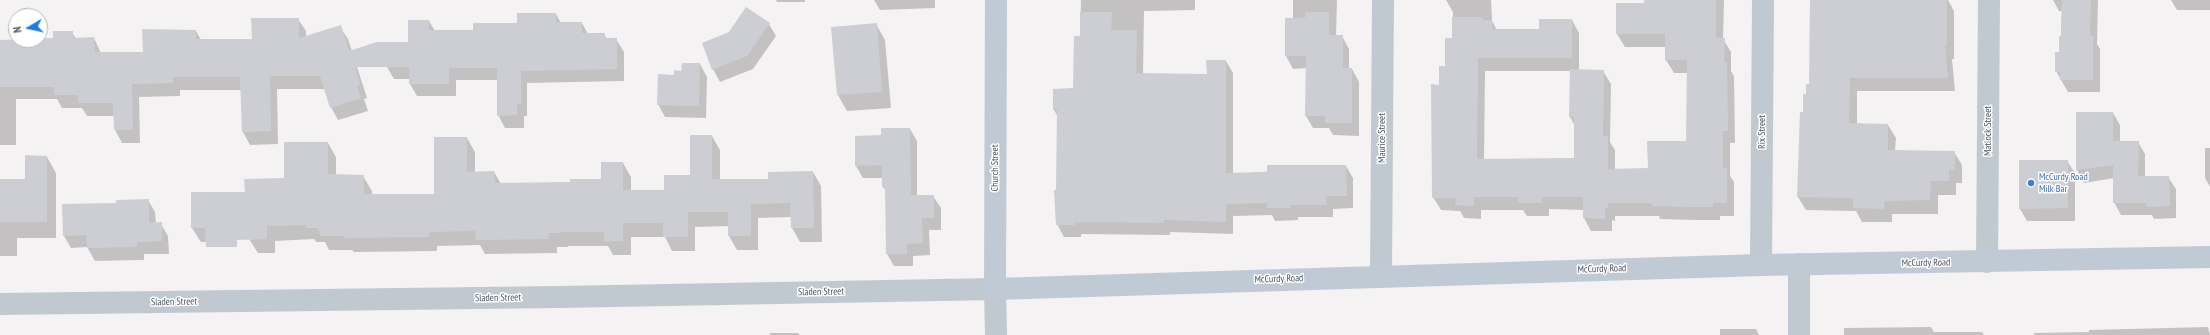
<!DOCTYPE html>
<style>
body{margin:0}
#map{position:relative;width:2210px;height:335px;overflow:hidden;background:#f4f2f2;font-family:"PT Sans Narrow",sans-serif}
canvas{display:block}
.north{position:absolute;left:8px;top:8px;width:40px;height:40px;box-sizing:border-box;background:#fff;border:1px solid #b6bbbf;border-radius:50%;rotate:261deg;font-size:11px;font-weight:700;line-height:16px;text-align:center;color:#49555f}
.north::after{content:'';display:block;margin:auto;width:14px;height:18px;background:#1b7ae4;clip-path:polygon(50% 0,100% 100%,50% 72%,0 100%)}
</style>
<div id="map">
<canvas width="2210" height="335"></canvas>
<div class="north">N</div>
</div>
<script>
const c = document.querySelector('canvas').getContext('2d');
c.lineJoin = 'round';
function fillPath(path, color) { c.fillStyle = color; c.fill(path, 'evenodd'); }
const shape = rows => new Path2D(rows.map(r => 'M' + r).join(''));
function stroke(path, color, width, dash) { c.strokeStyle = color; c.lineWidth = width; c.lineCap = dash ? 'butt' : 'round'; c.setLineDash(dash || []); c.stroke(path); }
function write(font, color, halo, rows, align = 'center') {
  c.font = font + ' "PT Sans Narrow",sans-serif'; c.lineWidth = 3; c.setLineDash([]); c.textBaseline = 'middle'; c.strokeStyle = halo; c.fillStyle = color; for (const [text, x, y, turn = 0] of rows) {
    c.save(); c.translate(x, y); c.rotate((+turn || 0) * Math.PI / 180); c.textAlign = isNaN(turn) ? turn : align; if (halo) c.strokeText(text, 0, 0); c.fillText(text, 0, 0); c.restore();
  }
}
const shadow = shape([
 [776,0,805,0,805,2,777,2],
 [874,0,935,0,935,8,880,10],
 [1081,0,1195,0,1195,10,1144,11,1143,74,1208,75,1226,61,1233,73,1233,174,1346,166,1353,178,1353,208,1333,209,1333,217,1298,217,1298,220,1275,221,1272,215,1233,216,1233,234,1170,232,1170,235,1081,234,1081,237,1064,237,1057,224,1058,117,1054,110,1074,89,1080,37],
 [1293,0,1337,0,1336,36,1342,36,1349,49,1349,69,1352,69,1359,82,1359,136,1333,135,1329,128,1313,128,1306,116,1307,68,1293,69,1286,56,1286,19,1293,19],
 [1446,0,1491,0,1492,21,1497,30,1540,30,1572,20,1579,33,1579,70,1603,71,1611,84,1610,142,1615,150,1615,170,1649,169,1687,142,1688,73,1674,73,1666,60,1666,47,1625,47,1617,34,1645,4,1645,0,1724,0,1723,39,1731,52,1731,71,1734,76,1735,143,1730,143,1730,176,1734,182,1734,216,1720,216,1720,220,1696,220,1660,219,1659,216,1615,216,1615,221,1612,220,1612,231,1591,231,1584,218,1584,210,1549,209,1549,216,1527,216,1523,210,1481,210,1481,219,1464,218,1460,211,1441,210,1433,197,1440,86,1453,39,1453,12],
 [1485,71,1571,71,1570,117,1575,126,1575,159,1484,159],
 [1811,0,1948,0,1954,11,1954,59,1952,59,1955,91,1857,91,1857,124,1888,125,1896,138,1895,151,1954,152,1962,165,1962,183,1956,183,1956,195,1938,195,1938,214,1892,214,1892,222,1862,222,1856,211,1806,210,1798,197,1804,113,1810,85],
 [2053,0,2098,0,2097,44,2100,49,2100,92,2068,92,2056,71,2060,53,2062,11,2059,11],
 [2171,0,2210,0,2210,10,2177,10],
 [556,14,561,23,582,23,588,34,604,34,607,39,616,39,624,52,624,81,527,83,527,116,524,116,524,128,505,128,498,115,498,80,456,80,456,96,417,96,410,84,410,79,394,79,387,67,387,43,409,43,429,21,435,31,474,31,518,24],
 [298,19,306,31,306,37,340,27,348,39,367,98,364,99,368,111,338,120,331,107,325,89,277,89,278,144,250,145,243,132,242,90,180,90,180,96,139,97,140,143,122,143,115,130,114,116,87,116,82,108,62,108,57,99,16,99,16,145,0,145,0,64,54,39,72,32,76,39,94,38,101,53,144,53,196,31,201,40,253,40],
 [769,24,776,36,753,69,720,82,713,69],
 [876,24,885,40,891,108,847,111,838,95],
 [700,64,707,77,706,118,665,117,658,104,674,76],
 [2077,113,2113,113,2120,125,2120,142,2138,142,2145,154,2145,177,2168,177,2176,189,2176,218,2154,219,2152,215,2121,215,2114,202,2114,178,2084,183,2077,170],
 [910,129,917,141,917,196,933,196,941,208,941,230,929,230,930,255,913,256,913,266,894,266,887,254,886,191,883,187,883,178,863,178,856,166,882,136],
 [712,136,720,150,720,180,769,180,813,172,821,186,822,242,800,242,792,228,791,217,758,218,758,250,737,250,729,236,729,226,695,227,695,251,672,251,665,237,631,237,631,255,613,255,608,246,568,246,568,247,557,247,557,253,485,254,480,245,437,246,437,251,354,252,352,250,329,250,325,242,316,242,314,239,275,241,275,253,258,253,249,239,249,228,228,242,201,242,192,228,192,193,246,193,285,179,328,143,336,157,336,175,363,176,372,191,372,195,435,195,467,138,475,152,475,173,494,172,501,184,571,183,602,180,623,163,631,177,631,191,665,191,691,176],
 [2205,148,2210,148,2210,187,2205,178],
 [47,157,56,173,56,238,17,238,17,256,0,256,0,180,26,180],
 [2020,161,2067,161,2075,173,2075,221,2027,221,2020,209],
 [148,200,155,212,156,224,161,224,168,236,169,254,144,254,144,260,95,261,87,247,71,248,64,236,117,204],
 [1931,327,1934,332,1982,332,1984,335,1844,335,1844,328],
 [2208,327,2210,335,2034,335,2034,333,2089,332,2089,330],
 [1720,329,1756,329,1759,335,1720,335],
 [770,333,798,333,800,335,770,335]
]);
const building = shape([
 [1644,0,1716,0,1716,38,1725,38,1724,62,1727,62,1728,131,1723,131,1723,168,1727,168,1727,203,1713,203,1713,207,1688,207,1652,206,1652,203,1608,203,1608,208,1605,208,1605,219,1583,218,1583,197,1542,197,1542,203,1518,203,1518,197,1474,197,1474,206,1455,205,1456,198,1432,198,1431,84,1439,85,1439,66,1445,66,1445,38,1452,38,1452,17,1481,17,1482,20,1492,20,1492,29,1539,29,1539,19,1572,19,1572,58,1478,58,1477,159,1574,158,1574,117,1569,117,1570,69,1604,70,1603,136,1608,136,1608,169,1648,168,1647,141,1686,141,1687,60,1665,60,1665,34,1616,34,1616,3,1644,3],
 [1810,0,1947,0,1947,46,1945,46,1948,78,1850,78,1849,123,1888,124,1888,150,1955,151,1955,170,1949,170,1949,181,1931,181,1930,200,1885,201,1884,209,1853,208,1853,198,1797,197,1800,112,1803,112,1803,94,1806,94,1806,84,1809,84],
 [2062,0,2091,0,2090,36,2093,36,2093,80,2060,80,2060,71,2055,72,2055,52,2059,52,2059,36,2061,36],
 [746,7,770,23,747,56,712,70,702,43,729,32],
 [1080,12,1112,12,1111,30,1137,30,1136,73,1207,74,1206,60,1226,60,1226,173,1267,172,1267,165,1346,165,1347,196,1326,196,1327,205,1291,205,1291,208,1267,208,1267,203,1226,204,1226,222,1164,220,1164,223,1075,222,1075,225,1056,225,1054,190,1056,190,1057,110,1053,110,1053,89,1073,88,1074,36,1080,36],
 [1305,12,1329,12,1329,35,1343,35,1343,68,1352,68,1352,123,1325,123,1325,116,1305,116,1306,56,1285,56,1285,18,1305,18],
 [517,13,556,13,556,22,582,22,582,33,605,33,605,38,617,38,617,69,521,71,521,104,517,104,517,115,497,116,497,68,449,68,449,84,409,84,409,67,355,67,360,84,357,86,361,98,330,108,320,76,270,76,271,131,242,132,240,77,173,77,173,83,132,84,133,130,114,130,113,103,78,103,78,95,54,95,54,87,0,87,0,40,53,38,53,31,73,31,73,38,94,37,95,52,143,52,142,29,196,30,196,39,252,39,251,18,299,18,299,38,341,25,349,51,377,42,408,42,408,20,429,20,429,30,473,30,473,23,517,23],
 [877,23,882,92,837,95,831,27],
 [682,63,700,63,699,106,657,105,658,74,674,75,674,70,681,71],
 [2076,112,2113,112,2113,141,2139,141,2138,176,2169,176,2170,206,2146,207,2146,203,2113,203,2113,165,2076,170],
 [881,128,910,128,911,195,934,195,934,218,922,218,923,243,907,244,907,254,886,254,885,187,882,187,882,165,855,166,855,136,881,135],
 [690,135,712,135,712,179,768,179,768,172,813,171,814,228,791,228,790,203,751,204,751,236,728,236,728,212,688,212,688,237,663,237,663,223,623,223,623,241,604,241,604,232,560,232,560,233,549,233,549,239,476,240,475,231,429,232,429,237,344,238,344,236,320,236,320,231,318,231,318,228,306,228,306,225,267,226,267,239,237,240,237,247,206,247,205,228,191,228,191,192,245,192,244,179,284,178,284,142,328,142,328,174,364,175,364,194,434,194,434,137,467,137,467,172,494,171,495,183,570,182,570,179,601,179,601,162,623,162,623,190,664,190,664,175,690,175],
 [25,155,47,156,47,222,0,222,0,179,25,179],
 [2019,160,2068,160,2068,208,2019,209],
 [149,199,149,223,162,222,162,241,137,242,137,247,87,248,86,235,63,236,62,204,116,203,116,200]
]);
const minor = shape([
 [1987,262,1989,0],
 [1799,264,1799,335],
 [1761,265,1763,0],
 [1381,275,1383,0]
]);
const tertiary = shape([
 [0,304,559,297,995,289,996,335]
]);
const secondary = shape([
 [996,0,995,289,1761,265,2210,257]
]);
const markers = [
 [2031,183,4,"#3f7fe0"]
];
const streetNames = [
 ["Matlock Street",1988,131,-90],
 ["Rix Street",1762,132,-90],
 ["Maurice Street",1382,138,-90],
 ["Church Street",995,168,-90],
 ["McCurdy Road",1926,263,-1],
 ["McCurdy Road",1602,269,-2],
 ["McCurdy Road",1279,279,-2],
 ["Sladen Street",821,292,-1],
 ["Sladen Street",498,298,-1],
 ["Sladen Street",174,302,-1]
];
const shopNames = [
 ["McCurdy Road",2039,177],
 ["Milk Bar",2039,189]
];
fillPath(shadow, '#0003');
fillPath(building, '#ccced4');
stroke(minor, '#c0c9d0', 22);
stroke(tertiary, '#c0c9d0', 22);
stroke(secondary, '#c0cad5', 22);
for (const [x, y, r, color] of markers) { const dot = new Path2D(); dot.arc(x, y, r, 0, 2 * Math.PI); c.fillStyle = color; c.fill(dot); stroke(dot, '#fff', 1.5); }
write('10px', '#49555f', '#fff', streetNames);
write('10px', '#366cbe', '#fff', shopNames, 'left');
</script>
